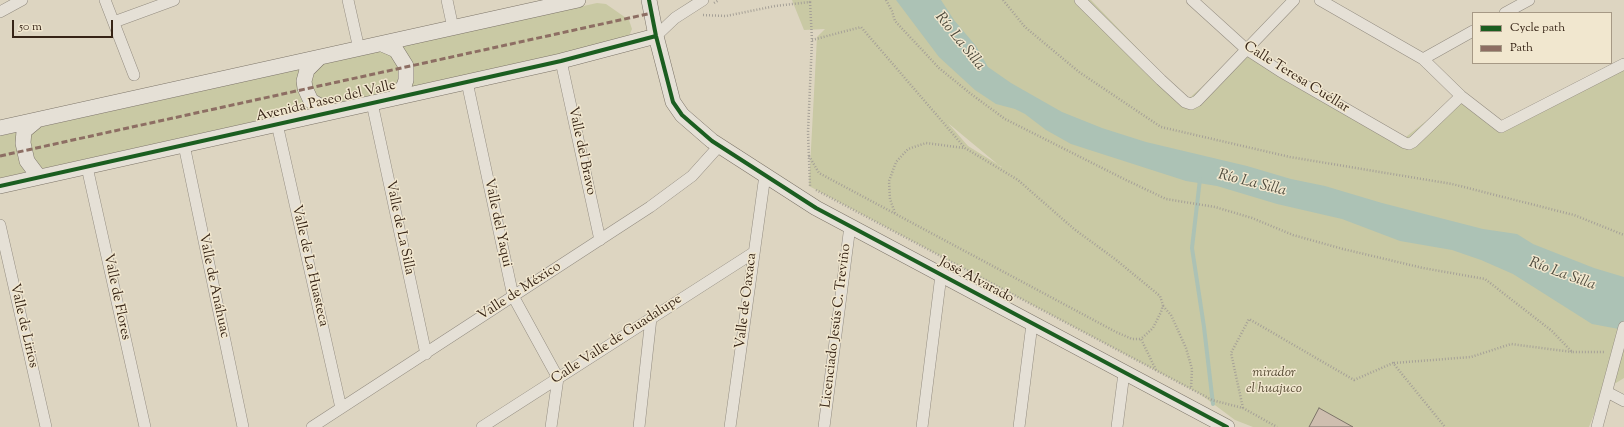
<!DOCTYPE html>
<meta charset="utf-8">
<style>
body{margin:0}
#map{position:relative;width:1624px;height:427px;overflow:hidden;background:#ddd5c1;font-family:"Sorts Mill Goudy",serif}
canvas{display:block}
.legend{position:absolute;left:1472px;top:12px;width:140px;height:52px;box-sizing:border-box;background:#f1e7cf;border:1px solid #a69985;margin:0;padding:5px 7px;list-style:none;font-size:12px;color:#362416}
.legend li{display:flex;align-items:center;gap:8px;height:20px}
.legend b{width:20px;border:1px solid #a69985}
.scale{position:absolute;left:12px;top:20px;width:101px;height:18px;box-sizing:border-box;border:2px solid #362416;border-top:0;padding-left:5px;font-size:12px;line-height:14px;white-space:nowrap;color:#362416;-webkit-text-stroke:3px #f1e7cf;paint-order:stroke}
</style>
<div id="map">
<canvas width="1624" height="427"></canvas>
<ul class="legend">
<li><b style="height:5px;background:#1b5e20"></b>Cycle path</li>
<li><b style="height:5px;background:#8d6e63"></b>Path</li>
</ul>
<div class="scale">50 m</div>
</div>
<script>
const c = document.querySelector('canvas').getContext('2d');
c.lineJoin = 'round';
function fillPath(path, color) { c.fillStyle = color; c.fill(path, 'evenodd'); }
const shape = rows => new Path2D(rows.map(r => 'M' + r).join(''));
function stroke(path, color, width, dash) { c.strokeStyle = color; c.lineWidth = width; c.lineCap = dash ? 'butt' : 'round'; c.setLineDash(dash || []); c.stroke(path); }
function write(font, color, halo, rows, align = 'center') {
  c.font = font + ' "Sorts Mill Goudy",serif'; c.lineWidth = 3; c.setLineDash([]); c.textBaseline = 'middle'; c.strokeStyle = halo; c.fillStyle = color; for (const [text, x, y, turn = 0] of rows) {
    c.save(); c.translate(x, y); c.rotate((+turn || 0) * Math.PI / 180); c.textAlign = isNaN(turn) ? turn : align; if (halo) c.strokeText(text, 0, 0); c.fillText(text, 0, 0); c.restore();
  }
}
const green = shape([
 [792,0,1091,0,1187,100,1246,49,1402,140,1457,97,1503,126,1624,62,1624,378,1603,391,1589,427,1253,427,1235,420,1200,394,809,186,817,37,825,29,804,30],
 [948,123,1001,167,1002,167,968,146],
 [597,3,606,4,629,20,632,29,629,36,622,40,0,178,0,136]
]);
const water = shape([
 [896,0,941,0,954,20,976,46,988,67,1011,83,1062,112,1102,128,1146,142,1247,166,1291,179,1325,186,1382,203,1483,229,1517,234,1533,244,1594,268,1624,277,1624,330,1592,324,1513,274,1481,260,1452,250,1400,241,1342,219,1277,204,1217,186,1186,181,1071,144,1046,130,1025,114,1015,109,996,104,975,90,939,57]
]);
const stream = shape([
 [1200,179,1192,248,1204,327,1213,404]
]);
const building = shape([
 [1319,408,1353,427,1309,427,1319,408]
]);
const path = shape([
 [886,0,892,11,895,21,939,68,971,94,1005,119,1124,179,1166,199,1215,207,1252,218,1293,235,1343,249,1423,268,1485,279,1552,331,1572,352,1605,352],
 [1003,0,1025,27,1079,72,1161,127,1290,157,1452,184,1574,215,1624,235],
 [810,2,812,40,808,132,810,186],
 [714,3,719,0],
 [703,15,726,16,775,6,810,2,810,0],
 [812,40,861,27,965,148,1018,180,1074,229,1115,259,1160,296,1163,305,1161,312,1153,328,1141,339,1156,370],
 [809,156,819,173,1116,332,1132,339,1141,339],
 [816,190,1212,400,1243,408,1277,427],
 [895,213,890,199,889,181,896,162,908,149,926,143,964,148],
 [1163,306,1171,315,1186,348,1192,369,1191,389],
 [1394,363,1471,357,1511,344,1572,352],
 [1243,408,1231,353,1249,319,1354,380,1393,363,1445,427]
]);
const street = shape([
 [105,0,134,75],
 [348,0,359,49],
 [447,0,453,28],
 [1080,0,1161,80,1185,102,1191,104,1197,101,1294,0],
 [1192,0,1246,49,1280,71,1405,143,1409,144,1413,142,1461,96],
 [1320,0,1423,59,1461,96,1501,127,1624,64],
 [0,12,22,0],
 [1505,13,1529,0],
 [114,22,174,0],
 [656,36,675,18,703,0],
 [1423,59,1473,31],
 [561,61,600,240],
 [467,82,513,296,558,378,551,427],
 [372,103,426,354],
 [277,124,341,408],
 [184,145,243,427],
 [87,167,145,427],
 [0,225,46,427],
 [1607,392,1624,401],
 [312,427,650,207,692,176,719,146],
 [482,427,753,253],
 [639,427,651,318],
 [730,427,765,175],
 [824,427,850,226],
 [922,427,941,275],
 [1019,427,1032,324],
 [1117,427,1124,373],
 [1597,427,1624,327]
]);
const secondary = shape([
 [649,0,656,36,673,102,682,115,712,141,816,208,1227,427],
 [382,44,396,50,406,66,406,80,404,86,394,98],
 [319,58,307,70,304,81,305,88,311,101,331,112],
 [36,121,24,131,23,143,27,161,39,177],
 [0,128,578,0],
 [0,186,561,61,656,36]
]);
const quiet = shape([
 [0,156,652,13]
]);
const cycleway = shape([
 [649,0,656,36,673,102,682,115,712,141,816,208,1227,427],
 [0,186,561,61,656,36]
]);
const streetNames = [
 ["Calle Teresa Cuéllar",1296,78,32],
 ["Avenida Paseo del Valle",326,102,-13],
 ["Valle del Bravo",581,151,78],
 ["Valle del Yaqui",497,223,78],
 ["Valle de La Silla",399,228,78],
 ["Valle de La Huasteca",309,266,77],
 ["José Alvarado",976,281,28],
 ["Valle de Anáhuac",213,286,78],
 ["Valle de México",520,292,-33],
 ["Valle de Flores",116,297,78],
 ["Valle de Oaxaca",747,301,-83],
 ["Valle de Lirios",23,326,77],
 ["Licenciado Jesús C. Treviño",837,326,-83],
 ["Calle Valle de Guadalupe",617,340,-33]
];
const parkNames = [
 ["mirador",1274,374],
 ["el huajuco",1274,390]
];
const waterNames = [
 ["Río La Silla",959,42,51],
 ["Río La Silla",1252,184,14],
 ["Río La Silla",1562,275,20]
];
fillPath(green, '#c9c9a4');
fillPath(water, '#acc2b5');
stroke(stream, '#acc2b5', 4);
fillPath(building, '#cebeaf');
stroke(building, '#7c7468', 1);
stroke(street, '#938c80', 12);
stroke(secondary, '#7c7468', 16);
stroke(path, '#a5a097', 2.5, [1, 2]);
stroke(street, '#e5e0d6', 11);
stroke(secondary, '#e5e0d6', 15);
stroke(quiet, '#8d6e63', 3, [6, 3]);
stroke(cycleway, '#1b5e20', 4);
write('14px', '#362416', '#f1e7cf', streetNames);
write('italic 14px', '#574b34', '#f1e7cf', parkNames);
write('italic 15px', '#4e4a3c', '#f1e7cf', waterNames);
</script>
